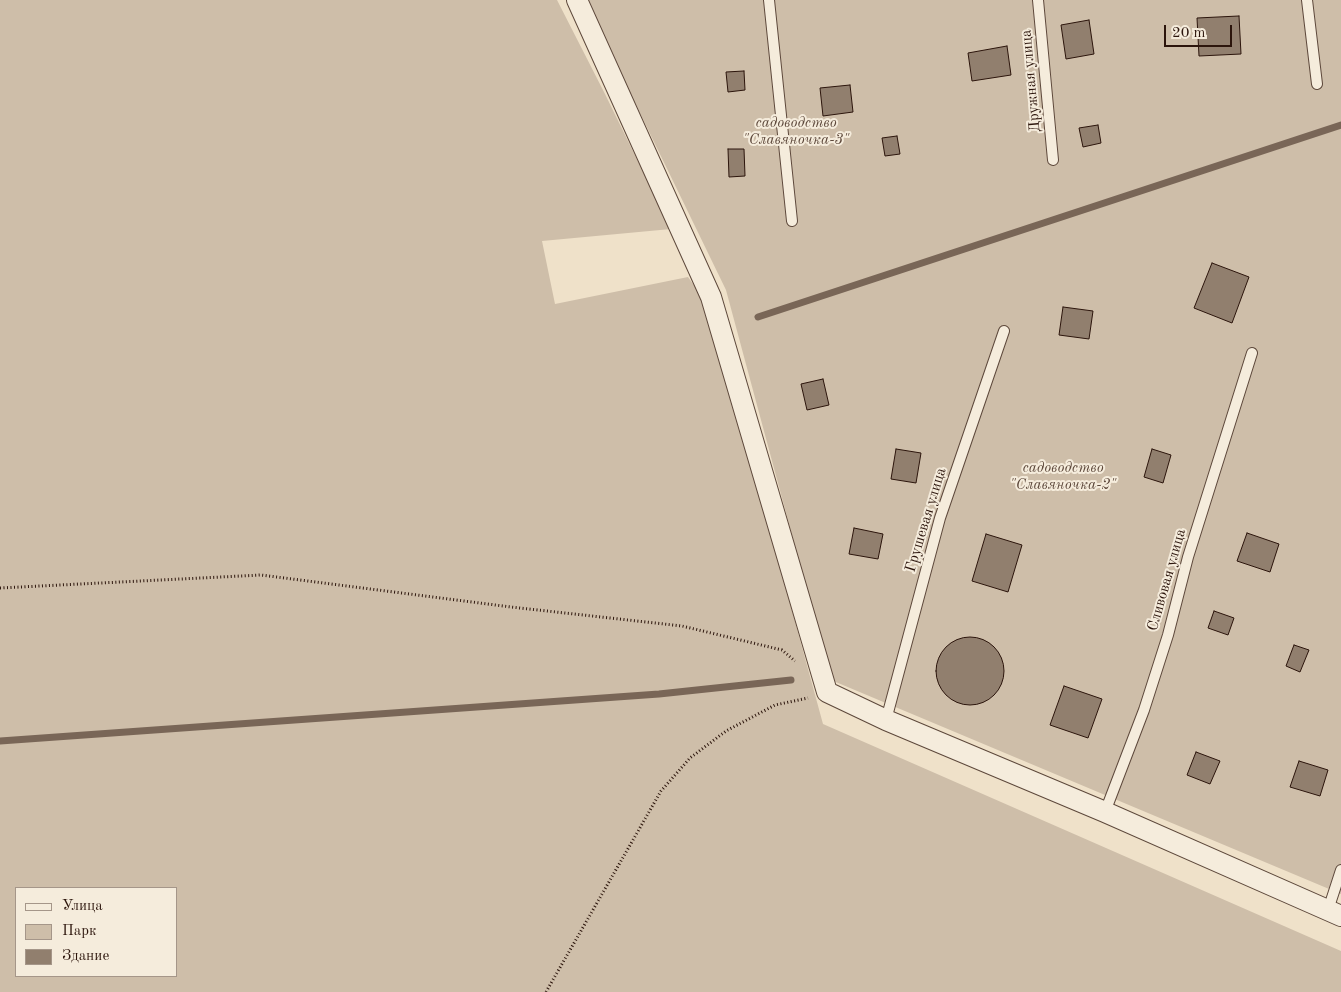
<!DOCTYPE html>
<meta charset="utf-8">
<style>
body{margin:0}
#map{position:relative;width:1341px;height:992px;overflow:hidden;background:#efe1c9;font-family:"Old Standard TT",serif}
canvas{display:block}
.legend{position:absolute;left:15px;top:887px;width:162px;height:90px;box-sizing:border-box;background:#f5ecdc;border:1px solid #a59689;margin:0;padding:6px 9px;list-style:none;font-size:15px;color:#2c150c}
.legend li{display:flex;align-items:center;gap:10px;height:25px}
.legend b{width:25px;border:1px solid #a59689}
.scale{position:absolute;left:1164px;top:25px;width:68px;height:22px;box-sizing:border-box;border:2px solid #2c150c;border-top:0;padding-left:6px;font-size:15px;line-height:18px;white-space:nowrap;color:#2c150c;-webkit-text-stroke:4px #f5ecdc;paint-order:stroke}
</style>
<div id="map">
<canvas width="1341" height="992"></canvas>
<ul class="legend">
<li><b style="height:6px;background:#f5ecdc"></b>Улица</li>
<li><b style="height:14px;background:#cebea9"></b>Парк</li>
<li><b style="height:14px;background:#917f6e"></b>Здание</li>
</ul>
<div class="scale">20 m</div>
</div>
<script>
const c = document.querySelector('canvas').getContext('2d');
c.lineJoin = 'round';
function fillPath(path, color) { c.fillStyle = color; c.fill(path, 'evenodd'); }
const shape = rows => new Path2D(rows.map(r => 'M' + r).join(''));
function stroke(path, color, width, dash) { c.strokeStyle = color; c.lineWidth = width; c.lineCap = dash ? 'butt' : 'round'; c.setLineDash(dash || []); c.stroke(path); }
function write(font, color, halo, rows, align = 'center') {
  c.font = font + ' "Old Standard TT",serif'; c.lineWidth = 4; c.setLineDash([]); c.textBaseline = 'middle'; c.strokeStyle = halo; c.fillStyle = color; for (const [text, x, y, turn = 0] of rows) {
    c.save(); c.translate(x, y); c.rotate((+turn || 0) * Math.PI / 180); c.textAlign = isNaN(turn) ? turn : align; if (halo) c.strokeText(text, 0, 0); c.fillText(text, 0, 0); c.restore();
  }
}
const green = shape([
 [0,0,557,0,605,94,671,229,542,241,555,304,688,277,709,306,823,724,1341,951,1341,992,0,992],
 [16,888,176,888,176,976,16,976],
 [585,0,1341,0,1341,894,831,680,726,290]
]);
const stream = shape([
 [758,317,1341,125],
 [0,741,659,694,791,680]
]);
const building = shape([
 [1239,16,1241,54,1199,56,1197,18,1239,16],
 [1089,20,1094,54,1066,59,1061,25,1089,20],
 [1007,46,1011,75,972,81,968,53,1007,46],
 [744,71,745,90,728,92,726,72,744,71],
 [850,85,853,112,823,116,820,88,850,85],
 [1098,125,1101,143,1083,147,1079,128,1098,125],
 [897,136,900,154,885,156,882,138,897,136],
 [728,149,744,149,745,176,729,177,728,149],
 [1212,263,1249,277,1232,323,1194,308,1212,263],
 [1063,307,1093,311,1089,339,1059,335,1063,307],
 [823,379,829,405,807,410,801,384,823,379],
 [896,449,921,453,916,483,891,479,896,449],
 [1152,449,1171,455,1163,483,1144,477,1152,449],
 [854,528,883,534,878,559,849,554,854,528],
 [1247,533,1279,544,1270,572,1237,561,1247,533],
 [986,534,1022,545,1008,592,972,581,986,534],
 [1214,611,1234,618,1228,635,1208,628,1214,611],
 '936 671a34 34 0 1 1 68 0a34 34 0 1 1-68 0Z',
 [1294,645,1309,650,1300,672,1286,666,1294,645],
 [1064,686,1102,699,1088,738,1050,725,1064,686],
 [1196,752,1220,761,1210,784,1187,775,1196,752],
 [1299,761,1328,770,1320,796,1290,787,1299,761]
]);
const path = shape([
 [0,588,261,575,511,607,682,626,782,650,795,661],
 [546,992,661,791,690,758,726,731,775,705,808,698]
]);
const lane = shape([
 [769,0,792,221],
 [1038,0,1053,160],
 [1307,0,1317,84],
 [886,720,940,518,1004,331],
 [1105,812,1144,710,1168,635,1188,557,1252,353],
 [1328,910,1341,870]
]);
const street = shape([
 [577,0,711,297,827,692,886,720,1105,812,1341,916]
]);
const streetNames = [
 ["Дружная улица",1031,81,-95],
 ["Грушевая улица",926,520,-73],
 ["Сливовая улица",1167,580,-74]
];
const parkNames = [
 ["садоводство",796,123],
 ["\"Славяночка-3\"",796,140],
 ["садоводство",1063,468],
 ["\"Славяночка-2\"",1063,485]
];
fillPath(green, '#cebea9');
stroke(stream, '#796657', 7);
fillPath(building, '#917f6e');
stroke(building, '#2c150c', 1);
stroke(lane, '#5d483b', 12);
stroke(street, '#5d483b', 22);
stroke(path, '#2c150c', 3, [1, 2.5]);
stroke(lane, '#f5ecdc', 10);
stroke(street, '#f5ecdc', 20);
write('15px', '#2c150c', '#f5ecdc', streetNames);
write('italic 15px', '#5d483b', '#f5ecdc', parkNames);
</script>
